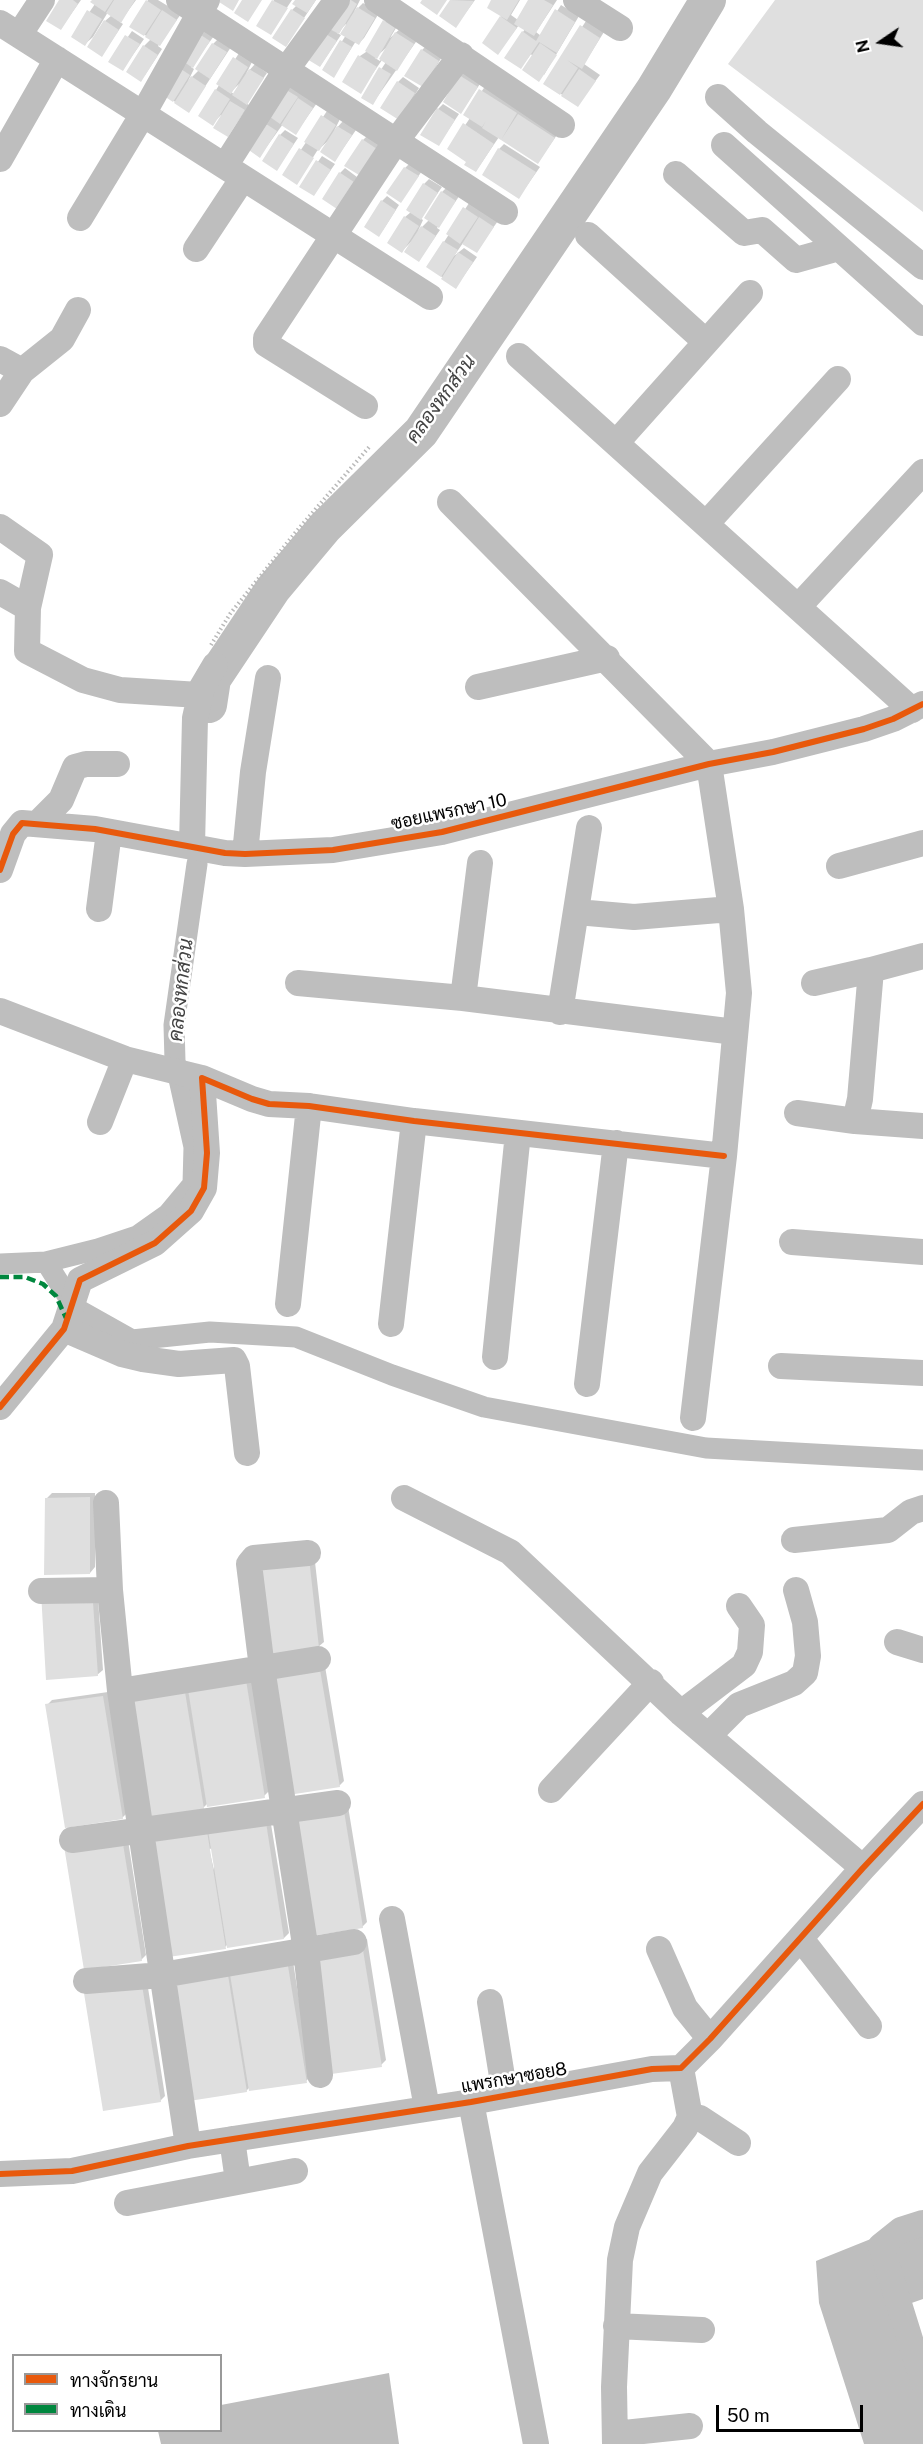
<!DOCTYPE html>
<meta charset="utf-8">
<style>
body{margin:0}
#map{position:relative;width:923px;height:2444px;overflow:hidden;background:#fff;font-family:"Public Sans",Sarabun,sans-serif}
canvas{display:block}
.legend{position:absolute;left:12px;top:2354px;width:210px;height:78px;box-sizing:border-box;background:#fff;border:2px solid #999;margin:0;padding:8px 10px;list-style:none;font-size:18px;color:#000}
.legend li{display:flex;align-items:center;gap:12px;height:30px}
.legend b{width:30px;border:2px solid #999}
.north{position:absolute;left:851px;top:12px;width:60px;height:60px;-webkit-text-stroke:4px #fff;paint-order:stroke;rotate:257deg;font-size:16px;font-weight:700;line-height:24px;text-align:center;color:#000}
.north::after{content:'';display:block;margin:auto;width:21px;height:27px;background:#000;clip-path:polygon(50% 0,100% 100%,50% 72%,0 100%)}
.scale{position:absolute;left:716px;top:2405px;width:147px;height:27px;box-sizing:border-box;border:3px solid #000;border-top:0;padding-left:8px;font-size:18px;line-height:21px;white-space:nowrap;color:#000;-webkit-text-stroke:4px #fff;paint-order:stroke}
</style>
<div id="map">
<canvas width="923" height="2444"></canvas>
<ul class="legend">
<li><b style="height:8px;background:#e8590c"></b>ทางจักรยาน</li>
<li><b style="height:8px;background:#00873e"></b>ทางเดิน</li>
</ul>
<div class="north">N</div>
<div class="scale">50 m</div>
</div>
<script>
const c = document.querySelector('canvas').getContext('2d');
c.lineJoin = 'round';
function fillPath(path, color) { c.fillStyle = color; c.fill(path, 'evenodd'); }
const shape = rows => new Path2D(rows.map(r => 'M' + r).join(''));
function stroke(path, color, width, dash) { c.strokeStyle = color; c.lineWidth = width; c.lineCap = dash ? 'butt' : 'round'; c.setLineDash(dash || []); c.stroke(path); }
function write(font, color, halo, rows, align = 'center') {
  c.font = font + ' "Public Sans",Sarabun,sans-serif'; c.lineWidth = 5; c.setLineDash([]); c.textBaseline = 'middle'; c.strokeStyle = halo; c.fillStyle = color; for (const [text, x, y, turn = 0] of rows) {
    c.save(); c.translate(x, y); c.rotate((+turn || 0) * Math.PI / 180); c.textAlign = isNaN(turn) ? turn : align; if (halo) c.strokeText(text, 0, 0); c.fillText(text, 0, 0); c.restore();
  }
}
const water = shape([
 [923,2218,923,2299,900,2307,923,2387,923,2444,864,2444,819,2303,816,2261],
 [389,2373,399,2444,161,2444,158,2431,220,2430,221,2405]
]);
const shadow = shape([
 [61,0,81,0,61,28],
 [94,0,136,0,120,22,123,24,102,55,105,21,112,15,108,12,93,37,85,44,73,36,95,4],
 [148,0,158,0,181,14,158,46,162,49,145,75,144,46,151,39,131,26],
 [274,0,292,0,270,33,258,25],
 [296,0,316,0,286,45,292,10,297,5],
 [344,0,360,0,354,12,363,3,379,13,364,38,359,43,356,41,334,76,324,70,346,35,346,24,337,33,341,35,320,66,304,56],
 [452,0,475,0,456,26,441,16],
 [493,0,520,0,511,15,518,20,530,0,557,0,536,32,541,36,561,5,579,16,544,75,531,54,525,62,523,32,525,29,519,25,498,53,484,43,502,15],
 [389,16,399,23,390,38,401,28,418,39,373,103,363,97,386,62,382,60,360,92,360,56,366,52],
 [387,47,380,61,375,58],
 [586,21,604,32,584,64,600,75,577,105,545,83],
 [201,27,214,36,191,67,194,69,188,81,199,70,213,44,218,39,231,47,189,111,160,92],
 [132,31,144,39,123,69,111,61],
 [427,45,443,55,428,80,422,50],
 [239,53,252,62,246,74,255,64,267,73,246,103,249,105,228,135,221,115,212,124,216,90],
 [239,84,234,94,231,92],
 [465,71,482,81,461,112,460,76],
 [403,77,419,88,404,113,398,82],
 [289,84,317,103,296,133,283,124,260,156,248,148],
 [486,85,559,132,538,162,499,137,476,171,468,161,449,149,470,118,466,114],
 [443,104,459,114,439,144,438,109],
 [327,111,340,119,334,131,343,121,356,130,335,160,328,141,317,151,297,183,284,175],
 [285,130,298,138,277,169,280,135],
 [368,135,381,143,359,174,363,140],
 [504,144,540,167,519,197,499,149],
 [322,156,335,164,314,194,301,186],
 [410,163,422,171,401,201,405,168],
 [345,168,357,177,341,202,340,173],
 [429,179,442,187,420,218,423,220,418,231,429,220,442,192,447,187,460,195,437,228,440,230,419,260,411,242,402,251,405,217,411,212,424,184],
 [387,196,399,205,383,230,382,201],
 [469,203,498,221,476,251,463,243,454,256,464,248,477,257,456,287,428,267],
 [52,1493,95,1493,95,1567,90,1573,47,1498],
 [314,1553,324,1642,318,1647,258,1606],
 [97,1584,103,1670,97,1675,48,1679],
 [324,1660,344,1781,339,1786,263,1673],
 [250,1670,269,1791,264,1796,208,1803,203,1808,128,1695],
 [108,1692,127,1813,122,1818,47,1705,52,1700],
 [347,1800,367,1922,362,1927,287,1814],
 [269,1812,289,1933,284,1938,227,1945,225,1947,155,1829],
 [214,1848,214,1870,209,1849],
 [127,1834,146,1955,141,1960,85,1968],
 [367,1939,386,2060,381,2065,311,1947],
 [292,1955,311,2076,306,2081,250,2087,246,2091,171,1977],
 [146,1975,165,2096,160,2101,104,2109]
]);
const canal = shape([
 [46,1262,75,1308,132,1340,210,1332,296,1337,392,1375,484,1407,706,1448,923,1460],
 [0,1264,46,1262,98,1249,137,1236,168,1214,193,1184,194,1147,175,1061,174,1025,197,864]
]);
const river = shape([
 [209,705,213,679,273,589,325,527,421,432,654,89,708,0]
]);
const building = shape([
 [59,0,73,0,78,4,61,30,46,21],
 [92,0,113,0,105,12,90,2],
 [114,0,135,0,121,23,106,13],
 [146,0,161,10,144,36,129,27],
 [216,0,239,0,233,11],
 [242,0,262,0,248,22,234,13],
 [272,0,288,8,271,35,256,26],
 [295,0,316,0,307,13,292,4],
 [343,0,351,0,357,4,339,34,326,27],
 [422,0,447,0,437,15,420,3],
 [450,0,474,1,456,28,439,16],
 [491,0,519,0,507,20,487,8],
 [528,0,544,0,553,5,534,36,514,24],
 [775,0,923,0,923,212,728,64],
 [357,7,375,18,359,45,340,34],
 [291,9,305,18,286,47,272,38],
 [555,9,575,22,557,53,539,42,521,69,504,58,522,31,536,41],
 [87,10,102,19,85,46,71,37],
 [162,10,177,20,160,46,145,37],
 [500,16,517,28,498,55,482,43],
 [104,20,119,30,102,57,87,47],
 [383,20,395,28,377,59,365,51],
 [580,25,600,38,582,69,567,60,578,68,560,95,543,84],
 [318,29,337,41,320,67,302,56],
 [195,31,210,41,193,68,178,58],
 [395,32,414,44,397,71,379,59],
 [125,35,140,44,123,71,108,62],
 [340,40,352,47,334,78,322,70],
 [212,43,227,52,210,79,195,69],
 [540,43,557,55,539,82,522,70],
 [143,45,158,55,141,82,126,72],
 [421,49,439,61,423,87,404,76],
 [358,55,377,67,361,94,342,82],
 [233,57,248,67,231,94,216,84],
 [175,65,190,75,173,102,158,92],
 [379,67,391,74,373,105,361,98],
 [249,69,264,78,247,105,232,95],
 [579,69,596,81,578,107,561,96],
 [459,75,478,87,461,114,443,102],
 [191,76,206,86,189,113,174,103],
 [397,81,415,93,399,120,380,108],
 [283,88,298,97,280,124,266,114],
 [215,89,230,99,213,126,198,116],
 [479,89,517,113,501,140,482,128,486,121,482,127,463,115],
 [298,98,313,108,296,135,281,125],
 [230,101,245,110,228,137,213,128],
 [437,108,455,120,439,146,420,135],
 [518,114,555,138,538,164,501,140],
 [321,115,336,125,319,151,304,142],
 [263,122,277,131,260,158,246,148],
 [463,123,494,144,476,172,464,165,466,162,447,149],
 [337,126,352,135,335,162,320,152],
 [279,134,294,144,277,171,262,161],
 [362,139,377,149,359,175,344,166],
 [299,148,314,158,297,185,282,175],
 [498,148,536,172,519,199,482,175],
 [316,160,331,170,314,196,299,187],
 [404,167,419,176,401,203,386,193],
 [339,172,354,182,337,209,322,199],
 [423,183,438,193,421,220,406,210],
 [441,191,456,201,439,228,424,218],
 [381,200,396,210,379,237,364,227],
 [463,207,478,217,460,244,446,234],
 [404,216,419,226,402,253,387,243],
 [479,217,494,227,477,253,462,244],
 [421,226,436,236,419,262,404,252],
 [443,241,458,250,441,277,426,267],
 [458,252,473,262,456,289,441,279],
 [90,1497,90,1574,44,1575,45,1498],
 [309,1558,319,1648,260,1657,253,1585,264,1583,253,1584,250,1566],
 [92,1588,98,1676,46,1680,41,1592],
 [319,1664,340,1787,282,1796,262,1673],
 [245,1674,265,1798,207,1807,187,1683],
 [184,1686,204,1809,147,1818,126,1694],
 [103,1696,123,1819,65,1828,45,1704],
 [343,1805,363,1928,305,1937,285,1813],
 [265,1816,284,1939,227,1948,207,1824],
 [206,1825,226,1949,168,1957,148,1834],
 [122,1838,142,1961,84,1970,64,1846],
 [362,1944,382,2067,324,2075,305,1952],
 [287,1960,307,2083,249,2091,229,1968],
 [227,1969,247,2092,189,2101,169,1977],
 [141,1979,161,2102,103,2111,83,1987]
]);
const path = shape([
 [211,645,230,614,295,533,370,446]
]);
const minor = shape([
 [179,0,505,212],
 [377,0,562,125],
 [576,0,620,28],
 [0,23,430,297],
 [19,35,42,0],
 [718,97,757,132,923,267],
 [724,145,923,323],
 [0,159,57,59],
 [225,166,286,70,337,0],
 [676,174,744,233,762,230,796,260,839,248],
 [80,218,143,114,207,0],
 [588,235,706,342],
 [196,249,243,178],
 [519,356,912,710],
 [0,359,22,371],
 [0,404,22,371,62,339,78,310],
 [365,406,266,344,266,338,396,141,461,55],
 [616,443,750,293],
 [450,502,709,764,731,909,739,993,724,1156,693,1418],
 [706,524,838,379],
 [0,527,40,555,28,608],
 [0,592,28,608,27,651,83,680,120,690,199,695],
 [798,607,923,472],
 [478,687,607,658],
 [38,823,61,800,75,767,86,764,117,764],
 [192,846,195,718,202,687,215,665],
 [245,854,253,772,268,678],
 [839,866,923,843],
 [0,870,13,834,22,823,95,829,225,853,245,854,333,850,442,832,709,764,773,752,864,729,893,719,923,704],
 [99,909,109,832],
 [577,912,634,917,731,909],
 [923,956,871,970,860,1099,855,1121,923,1126],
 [298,983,463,998,735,1032],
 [814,983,871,970],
 [463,998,480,863],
 [0,1011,125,1059,202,1078],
 [560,1012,589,828],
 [797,1113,855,1121],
 [100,1122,125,1059],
 [792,1242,923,1252],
 [288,1304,309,1106],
 [391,1324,414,1121],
 [64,1329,122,1354,143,1359,179,1364,234,1360,237,1366,247,1453],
 [495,1357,518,1133],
 [781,1366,923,1373],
 [587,1384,616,1143],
 [0,1407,64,1329,80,1280,155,1243,191,1211,204,1188,207,1153,202,1078,252,1099,269,1104,309,1106,414,1121,724,1156],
 [404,1498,510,1552,681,1713,863,1868],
 [106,1503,110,1590,120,1691,188,2146],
 [794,1540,888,1530,911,1512,923,1508],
 [308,1553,254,1558,249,1564,262,1668,306,1951,320,2075],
 [41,1591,110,1590],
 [897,1642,923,1650],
 [120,1691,318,1659],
 [681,1713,744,1665,750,1652,752,1625,739,1606],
 [708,1736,739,1705,794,1683,805,1673,808,1656,805,1622,796,1590],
 [551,1790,651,1682],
 [72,1840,338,1803],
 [392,1919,427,2108],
 [801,1939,869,2026],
 [659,1949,685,2008,710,2039],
 [86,1981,162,1975,354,1942],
 [490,2002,505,2095],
 [471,2102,536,2444],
 [690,2117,700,2118,738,2143],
 [232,2139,238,2181],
 [0,2174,72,2171,188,2146,471,2102,652,2069,681,2068,710,2039,863,1868,923,1804],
 [127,2203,295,2171],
 [923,2223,901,2230,881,2246,923,2381],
 [616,2326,702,2330],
 [615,2434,690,2426],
 [615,2444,614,2387,620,2260,627,2227,650,2173,685,2128,690,2117,681,2068]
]);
const quiet = shape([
 [0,1277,25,1277,43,1284,56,1296,66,1318]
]);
const cycleway = shape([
 [0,870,13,834,22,823,95,829,225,853,245,854,333,850,442,832,709,764,773,752,864,729,893,719,923,704],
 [0,1407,64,1329,80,1280,155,1243,191,1211,204,1188,207,1153,202,1078,252,1099,269,1104,309,1106,414,1121,724,1156],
 [0,2174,72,2171,188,2146,471,2102,652,2069,681,2068,710,2039,863,1868,923,1804]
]);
const streetNames = [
 ["ซอยแพรกษา 10",449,812,-12],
 ["แพรกษาซอย8",514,2078,-10]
];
const waterNames = [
 ["คลองหกส่วน",441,399,-54],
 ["คลองหกส่วน",181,990,-84]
];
fillPath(water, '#bebebe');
fillPath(shadow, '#0003');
stroke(canal, '#bebebe', 21);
stroke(river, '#bebebe', 36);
fillPath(building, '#dfdfdf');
stroke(path, '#b9b9b9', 4, [1.5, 3]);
stroke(minor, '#bebebe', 26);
stroke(quiet, '#00873e', 4.5, [9, 4.5]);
stroke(cycleway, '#e8590c', 6);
write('18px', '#000', '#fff', streetNames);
write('italic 20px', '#434343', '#fff', waterNames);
</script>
